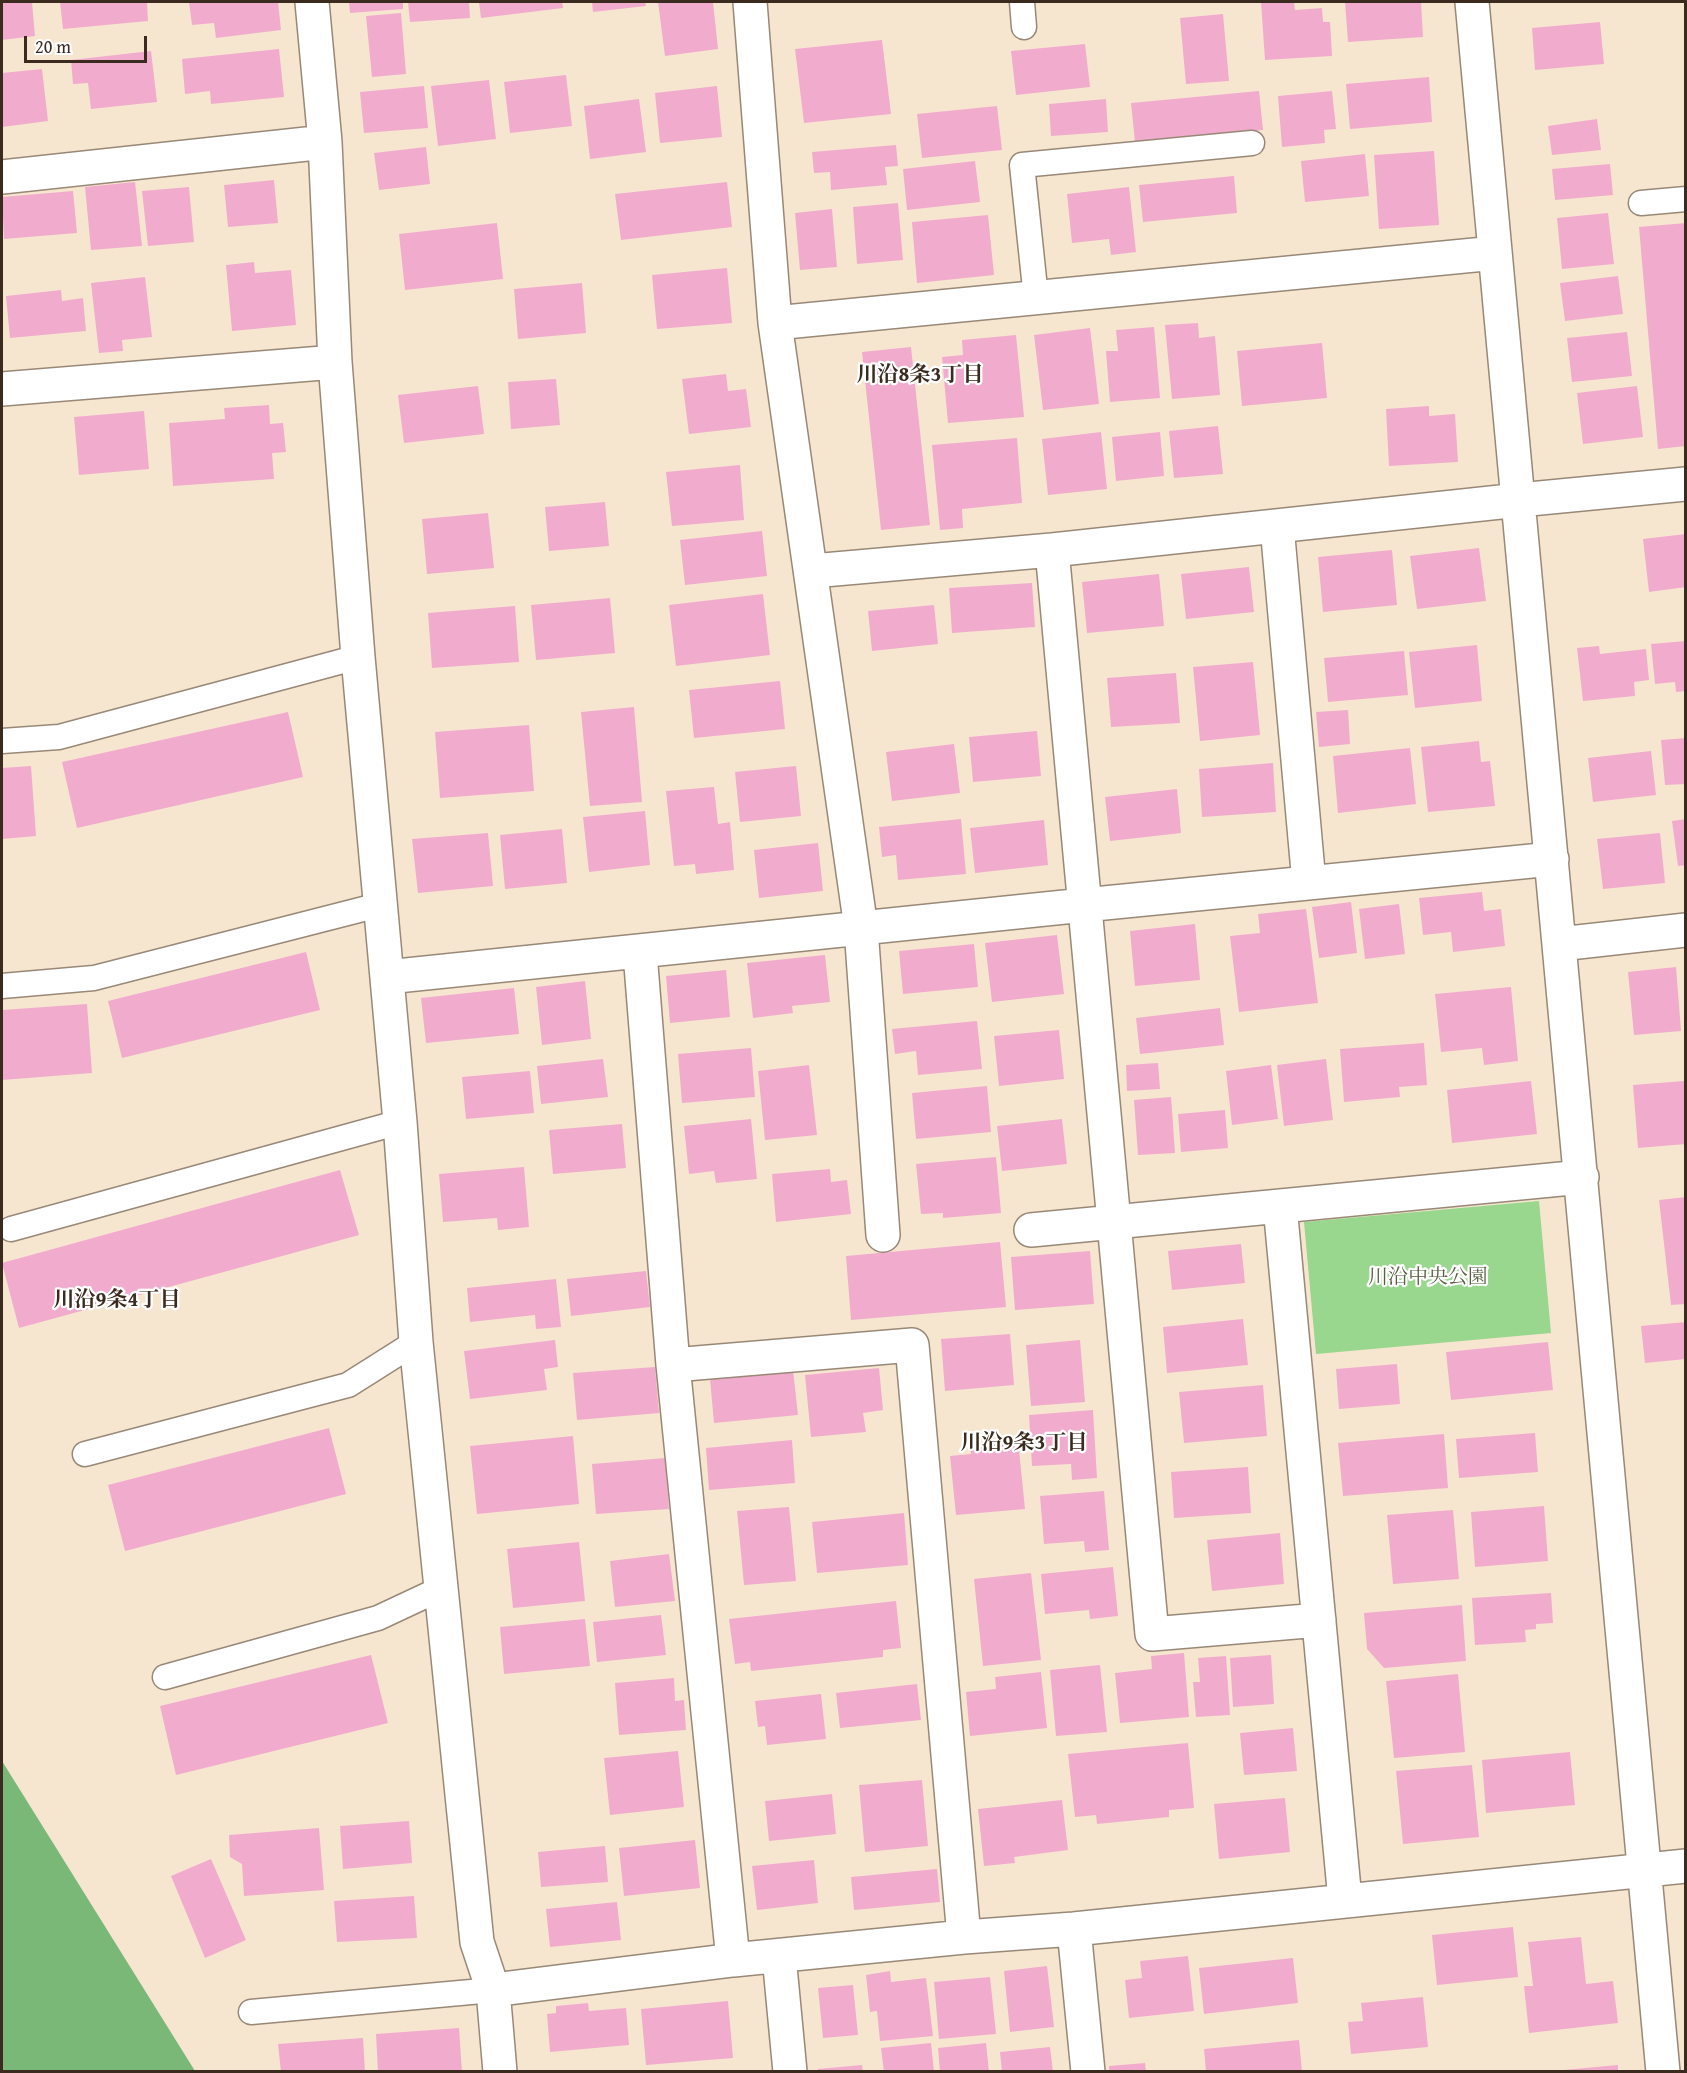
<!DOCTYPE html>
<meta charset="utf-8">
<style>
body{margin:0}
#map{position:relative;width:1687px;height:2073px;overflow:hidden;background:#f6e6d0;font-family:"Gentium Book Plus",serif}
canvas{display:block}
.frame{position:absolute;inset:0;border:3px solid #3b2a1e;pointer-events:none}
.scale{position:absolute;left:24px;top:36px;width:123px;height:27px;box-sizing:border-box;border:3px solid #3b2a1e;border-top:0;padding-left:8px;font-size:18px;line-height:21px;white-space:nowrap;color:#3b2a1e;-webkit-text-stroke:4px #fff;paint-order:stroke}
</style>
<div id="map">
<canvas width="1687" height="2073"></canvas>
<div class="frame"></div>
<div class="scale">20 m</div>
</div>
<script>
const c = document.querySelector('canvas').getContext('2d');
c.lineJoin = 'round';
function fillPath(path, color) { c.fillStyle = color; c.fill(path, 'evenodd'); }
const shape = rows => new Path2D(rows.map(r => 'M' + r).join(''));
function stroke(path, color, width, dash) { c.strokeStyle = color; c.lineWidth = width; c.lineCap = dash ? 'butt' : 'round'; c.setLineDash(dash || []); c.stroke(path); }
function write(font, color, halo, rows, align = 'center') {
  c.font = font + ' "Gentium Book Plus","Noto Serif JP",serif'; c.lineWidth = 4.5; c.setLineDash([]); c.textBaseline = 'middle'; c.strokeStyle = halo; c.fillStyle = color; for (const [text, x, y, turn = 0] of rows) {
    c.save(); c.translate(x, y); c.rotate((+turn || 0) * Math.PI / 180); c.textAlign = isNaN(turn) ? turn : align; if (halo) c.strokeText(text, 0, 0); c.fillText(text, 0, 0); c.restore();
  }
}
const green = shape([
 [1539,1201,1551,1333,1316,1354,1304,1222]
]);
const forest = shape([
 [2,1761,195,2071,2,2071]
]);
const building = shape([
 [2,2,32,2,35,36,2,40],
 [60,2,147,2,148,21,63,29],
 [189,2,278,2,281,30,216,38,214,23,192,25],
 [349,2,403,2,403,9,350,13],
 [408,2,469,2,470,18,410,22],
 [479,2,562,2,563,8,481,18],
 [592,2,645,2,646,6,593,12],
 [658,2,713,2,718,49,665,56],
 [1261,2,1294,2,1295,10,1322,8,1323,22,1330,22,1332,56,1265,60],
 [1345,2,1421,2,1423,37,1348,42],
 [401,13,406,74,372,77,366,16],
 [1223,14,1229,81,1186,84,1180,18],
 [1600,22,1604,64,1535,70,1532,28],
 [882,40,891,114,804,123,795,49],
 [1085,44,1090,87,1016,95,1011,51],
 [279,49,284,97,211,104,210,91,185,94,182,59],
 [151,51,157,102,91,109,88,83,73,84,71,60],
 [42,69,48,121,2,127,2,73],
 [566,75,572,126,510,133,504,82],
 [1429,77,1432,122,1350,129,1346,84],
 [489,80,496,139,438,146,431,86],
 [424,86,428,128,364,133,360,92],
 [717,86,722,137,660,143,655,93],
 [1259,91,1263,130,1135,142,1131,103],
 [1332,91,1336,129,1324,130,1325,143,1282,147,1278,96],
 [639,99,646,152,590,159,584,106],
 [1106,99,1108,132,1051,136,1049,104],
 [997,106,1002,150,922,158,917,114],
 [1597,119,1601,150,1552,155,1548,126],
 [896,145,898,166,885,167,887,185,831,190,830,172,814,173,812,152],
 [426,147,430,184,379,190,374,153],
 [1434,151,1439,225,1379,229,1374,155],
 [1365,154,1369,196,1305,202,1301,161],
 [975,161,980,202,907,210,903,169],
 [1610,164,1613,195,1555,200,1552,169],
 [1234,176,1237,213,1143,222,1139,185],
 [274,180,278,223,228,227,224,185],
 [135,182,142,246,91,250,85,187],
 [727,182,732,227,621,240,615,194],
 [189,187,194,242,148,246,142,191],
 [1129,187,1136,252,1111,255,1109,239,1072,243,1067,194],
 [73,191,77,233,4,239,2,197],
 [898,203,903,260,857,264,853,207],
 [832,209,837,267,800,270,795,213],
 [1608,213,1614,264,1562,269,1557,218],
 [988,215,994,275,917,283,912,222],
 [497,223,503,279,405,290,399,234],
 [1686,223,1686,446,1658,449,1639,227],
 [254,262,255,273,291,270,296,325,232,331,226,265],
 [727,268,732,323,657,329,652,275],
 [1618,276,1623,314,1565,321,1560,283],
 [145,277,152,337,122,340,123,351,99,353,91,283],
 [582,283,586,333,518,339,514,289],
 [61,290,62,301,83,298,86,331,10,338,6,296],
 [1198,323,1199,338,1215,336,1220,395,1172,399,1165,325],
 [1154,327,1160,398,1110,402,1106,351,1118,351,1116,330],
 [1090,328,1099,404,1043,410,1034,335],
 [1627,332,1632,376,1572,382,1567,338],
 [1016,335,1024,417,948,423,942,357,963,355,962,340],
 [1322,343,1327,398,1242,406,1237,351],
 [911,347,930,525,881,530,862,352],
 [726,374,728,391,746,389,751,427,689,434,682,379],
 [556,379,560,425,511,429,508,382],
 [478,386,484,434,404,443,398,395],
 [1637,386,1643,437,1583,444,1577,393],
 [269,405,270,424,283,423,286,452,272,453,274,479,173,486,169,423,225,419,224,408],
 [1429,406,1429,416,1455,414,1458,462,1389,466,1386,409],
 [144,411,149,469,79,475,74,417],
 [1218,426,1223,474,1174,478,1169,431],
 [1101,432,1107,489,1048,495,1042,439],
 [1160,432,1164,476,1116,481,1112,437],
 [1017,438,1022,503,962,509,963,528,940,530,932,445],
 [740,465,744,520,672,526,666,472],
 [605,502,609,546,549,551,545,507],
 [488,513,494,568,427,574,422,519],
 [762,531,767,576,685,585,680,540],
 [1686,534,1686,587,1649,592,1643,539],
 [1479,548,1486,601,1417,609,1410,556],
 [1392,550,1397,605,1323,612,1318,557],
 [1249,567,1254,612,1186,619,1181,574],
 [1159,574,1164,626,1087,633,1082,582],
 [1032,583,1035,627,952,633,949,588],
 [763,594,770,655,676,666,669,605],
 [610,598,615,653,536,660,531,605],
 [934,605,938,644,872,651,868,611],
 [515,606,519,662,432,668,428,613],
 [1686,641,1686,691,1676,692,1675,682,1655,684,1651,644],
 [1477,645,1482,701,1415,708,1409,652],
 [1599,646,1600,654,1646,649,1649,680,1634,682,1635,696,1583,701,1577,648],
 [1404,651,1408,695,1328,702,1324,658],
 [1253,662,1260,735,1200,741,1193,667],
 [1176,673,1180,723,1111,727,1107,678],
 [780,681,785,729,694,738,689,690],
 [634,707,642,802,590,806,581,712],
 [1348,710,1350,744,1319,747,1316,712],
 [288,712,303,777,77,828,62,762],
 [529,725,534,791,440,798,435,732],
 [1037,731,1041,776,973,782,969,737],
 [1686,738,1686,784,1665,785,1661,740],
 [1479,741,1481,762,1490,761,1495,806,1428,812,1421,747],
 [954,744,960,793,892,801,886,752],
 [1410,748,1416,804,1338,813,1333,756],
 [1651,751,1656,795,1593,802,1588,758],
 [1273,763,1276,812,1202,817,1199,769],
 [31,766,36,836,2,839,2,768],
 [796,766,801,816,740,822,735,772],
 [714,787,718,824,730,822,734,870,696,874,695,864,674,866,666,791],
 [1177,789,1181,833,1110,841,1105,797],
 [645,811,650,865,589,872,583,817],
 [961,819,966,874,898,880,896,855,882,857,879,827],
 [1686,819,1686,865,1678,866,1672,821],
 [1044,820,1048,865,975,873,970,828],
 [562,829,567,883,505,889,500,835],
 [488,833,493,886,418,893,412,839],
 [1660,833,1665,883,1603,889,1597,839],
 [818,843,823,891,759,898,754,850],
 [1482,892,1484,911,1501,909,1505,946,1453,952,1451,932,1423,935,1419,898],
 [1351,902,1357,953,1319,958,1312,907],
 [1399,904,1405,954,1365,959,1359,909],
 [1306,909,1318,1003,1239,1012,1230,936,1260,933,1258,914],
 [1195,924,1200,980,1135,986,1130,931],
 [1057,935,1064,994,992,1002,985,943],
 [974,944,978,987,903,994,899,951],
 [306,952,320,1010,122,1058,108,1001],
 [825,955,830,1002,792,1006,793,1013,753,1018,747,963],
 [1676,967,1681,1031,1634,1035,1628,972],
 [726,970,730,1017,670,1023,666,976],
 [585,981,591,1039,542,1045,536,987],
 [1511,987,1518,1061,1484,1065,1482,1048,1441,1052,1435,994],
 [514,988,519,1034,426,1043,421,998],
 [87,1004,92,1073,2,1080,2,1010],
 [1220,1008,1224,1045,1140,1054,1136,1018],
 [977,1021,982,1069,918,1075,916,1051,895,1054,892,1029],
 [1059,1030,1064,1079,999,1086,994,1036],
 [1424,1043,1427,1085,1399,1087,1400,1097,1344,1102,1340,1049],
 [751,1048,755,1097,682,1103,678,1054],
 [603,1059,608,1097,541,1104,537,1066],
 [1326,1059,1333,1120,1284,1126,1277,1065],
 [1158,1063,1160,1089,1127,1091,1126,1065],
 [809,1065,817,1135,765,1140,758,1071],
 [1271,1065,1278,1119,1232,1125,1226,1071],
 [530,1071,534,1113,466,1119,462,1077],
 [1531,1081,1537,1134,1452,1143,1447,1090],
 [1684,1081,1686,1144,1638,1148,1633,1085],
 [987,1086,991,1132,916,1139,912,1093],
 [1171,1097,1175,1153,1138,1155,1134,1100],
 [1225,1110,1228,1148,1181,1152,1178,1114],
 [751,1119,757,1179,716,1183,714,1171,689,1174,684,1126],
 [1062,1119,1067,1164,1002,1171,997,1126],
 [622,1124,626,1168,553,1174,549,1130],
 [996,1157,1001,1213,943,1218,943,1213,921,1214,916,1164],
 [524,1167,529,1227,498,1230,497,1218,443,1222,439,1174],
 [830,1169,831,1182,847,1180,851,1214,776,1222,772,1174],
 [340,1170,359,1235,19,1328,2,1263],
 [1686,1197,1686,1304,1671,1305,1659,1200],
 [1000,1242,1006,1307,851,1320,846,1256],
 [1241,1244,1245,1283,1172,1290,1168,1251],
 [1090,1251,1094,1304,1015,1310,1011,1257],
 [646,1271,650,1307,571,1316,567,1279],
 [556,1279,561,1327,536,1329,535,1315,470,1322,467,1288],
 [1243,1319,1248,1365,1167,1373,1163,1327],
 [1686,1322,1686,1359,1645,1363,1641,1326],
 [1010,1334,1014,1385,945,1391,941,1339],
 [555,1340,558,1367,544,1369,547,1390,470,1399,464,1351],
 [1080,1340,1085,1402,1031,1406,1026,1345],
 [1548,1342,1553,1390,1451,1400,1446,1352],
 [1397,1364,1400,1404,1339,1409,1336,1369],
 [655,1367,659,1413,577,1420,573,1373],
 [879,1368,883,1410,863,1413,866,1432,811,1437,805,1375],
 [793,1370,798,1415,714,1423,710,1379],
 [1263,1385,1267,1436,1184,1443,1179,1392],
 [1093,1410,1097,1478,1072,1480,1071,1464,1032,1466,1029,1415],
 [329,1428,346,1494,125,1551,108,1485],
 [1535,1433,1538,1472,1459,1478,1456,1439],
 [1444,1434,1448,1488,1343,1496,1338,1443],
 [573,1436,579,1504,477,1514,470,1446],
 [792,1440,795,1483,709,1490,706,1448],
 [1018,1440,1025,1509,956,1515,950,1456,971,1454,970,1444],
 [665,1458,669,1509,596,1514,592,1464],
 [1248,1467,1251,1513,1174,1518,1171,1472],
 [1104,1491,1109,1550,1085,1552,1084,1541,1044,1544,1040,1496],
 [1544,1506,1548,1561,1475,1567,1471,1512],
 [789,1507,796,1581,744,1585,737,1511],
 [1453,1510,1459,1579,1393,1584,1387,1515],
 [904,1513,908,1565,817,1573,812,1522],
 [1280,1533,1284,1584,1212,1591,1207,1540],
 [579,1542,585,1601,513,1608,507,1549],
 [669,1554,675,1601,615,1607,610,1561],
 [1113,1567,1118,1616,1090,1619,1089,1610,1045,1614,1041,1574],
 [1031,1573,1041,1660,983,1666,974,1579],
 [1551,1593,1553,1623,1536,1624,1536,1629,1525,1630,1526,1642,1475,1645,1472,1598],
 [896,1601,901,1648,883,1650,883,1657,751,1671,750,1662,735,1664,729,1619],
 [1462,1605,1466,1661,1384,1668,1367,1649,1364,1613],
 [661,1615,666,1655,597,1662,593,1622],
 [585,1619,590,1666,504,1674,500,1627],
 [1184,1653,1189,1717,1120,1723,1115,1673,1152,1669,1151,1656],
 [371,1655,388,1723,176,1775,160,1706],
 [1271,1655,1274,1704,1233,1707,1230,1658],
 [1226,1656,1230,1715,1196,1717,1193,1682,1200,1682,1198,1658],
 [1100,1665,1107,1732,1056,1736,1050,1670],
 [1041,1672,1047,1728,970,1736,966,1692,996,1689,995,1677],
 [1458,1674,1465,1752,1394,1758,1386,1681],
 [674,1678,675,1701,684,1700,686,1730,619,1735,615,1683],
 [917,1684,921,1720,840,1728,836,1693],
 [821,1694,826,1739,767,1745,765,1726,758,1727,755,1701],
 [1293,1728,1297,1771,1244,1775,1240,1733],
 [1188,1743,1194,1808,1169,1810,1169,1817,1097,1824,1096,1815,1075,1817,1068,1754],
 [678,1751,684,1807,610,1815,604,1758],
 [1570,1752,1575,1805,1486,1813,1482,1760],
 [1472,1765,1479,1837,1403,1844,1396,1771],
 [922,1780,928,1846,865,1852,859,1785],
 [832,1794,836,1834,769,1841,765,1801],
 [1285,1798,1290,1852,1219,1859,1214,1804],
 [1062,1800,1068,1850,1014,1857,1015,1863,984,1866,978,1809],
 [409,1821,412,1863,343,1869,340,1826],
 [319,1828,324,1890,244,1896,242,1864,230,1857,229,1835],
 [695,1840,700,1888,624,1896,619,1848],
 [605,1846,608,1882,541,1887,538,1852],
 [211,1859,246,1940,205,1958,171,1876],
 [814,1860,818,1903,757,1910,752,1866],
 [937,1869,940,1902,854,1910,851,1877],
 [414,1896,417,1938,337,1942,334,1901],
 [617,1902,621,1940,550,1947,546,1909],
 [1513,1927,1518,1977,1437,1985,1432,1935],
 [1581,1937,1586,1984,1613,1981,1618,2023,1529,2033,1524,1986,1533,1986,1528,1942],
 [1188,1956,1194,2011,1129,2018,1125,1980,1142,1978,1140,1961],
 [1293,1958,1298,2003,1204,2014,1199,1968],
 [1047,1966,1054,2027,1010,2032,1004,1971],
 [890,1971,891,1982,926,1978,933,2036,880,2041,877,2011,870,2012,866,1975],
 [990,1977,996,2034,939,2039,934,1982],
 [853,1985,858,2035,823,2038,818,1988],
 [1423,1997,1428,2047,1351,2054,1348,2022,1363,2021,1361,2003],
 [728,2001,733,2058,646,2065,641,2009],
 [588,2003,589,2011,626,2008,629,2045,550,2052,547,2014,556,2013,556,2006],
 [459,2028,462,2072,378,2072,376,2034],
 [363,2038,365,2072,281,2072,278,2044],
 [1299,2040,1302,2072,1206,2072,1204,2049],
 [931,2043,934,2072,884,2072,881,2048],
 [986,2043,989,2072,940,2072,938,2048],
 [1050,2047,1053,2072,1002,2072,1000,2052],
 [1145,2063,1146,2072,1109,2072,1109,2066],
 [862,2065,863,2072,818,2072,818,2069],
 [1618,2065,1618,2072,1563,2072,1563,2070]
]);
const service = shape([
 [1022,2,1024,27],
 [1641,203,1686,199],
 [1036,298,1022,165,1252,143],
 [2,741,59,737,358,657],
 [2,986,94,978,379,905],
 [11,1229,400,1122],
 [85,1454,348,1385,416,1342],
 [165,1677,378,1618,442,1588],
 [251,2012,493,1990]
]);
const minor = shape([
 [312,2,325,142,335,362,358,657,400,1122,416,1342,477,1942,493,1990,500,2072],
 [750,2,775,323,861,928,883,1235],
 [1472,2,1663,2072],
 [2,177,325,142],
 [775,323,1495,253],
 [2,389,335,362],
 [1277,526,1309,883],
 [1052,550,1152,1634,1319,1620],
 [812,571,1052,550,1519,500,1686,484],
 [1560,944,1686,930],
 [640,953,673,1365,733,1960],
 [387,977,1084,905,1552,859],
 [1280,1206,1345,1900],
 [1031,1230,1582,1177],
 [673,1365,912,1345,964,1937],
 [1074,1929,1088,2072],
 [779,1956,790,2072],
 [493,1990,733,1960,964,1937,1074,1929,1686,1866]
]);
const parkNames = [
 ["川沿中央公園",1428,1278]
];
const neighbourhoodNames = [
 ["川沿8条3丁目",920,376],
 ["川沿9条4丁目",117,1301],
 ["川沿9条3丁目",1024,1444]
];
fillPath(green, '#98d78d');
fillPath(forest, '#7ab878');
fillPath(building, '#f1accd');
stroke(service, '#988877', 27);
stroke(minor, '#988877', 36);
stroke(service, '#fff', 24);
stroke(minor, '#fff', 33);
write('20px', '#575e3f', '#fff', parkNames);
write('bold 21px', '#3b2a1e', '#fff', neighbourhoodNames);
</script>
